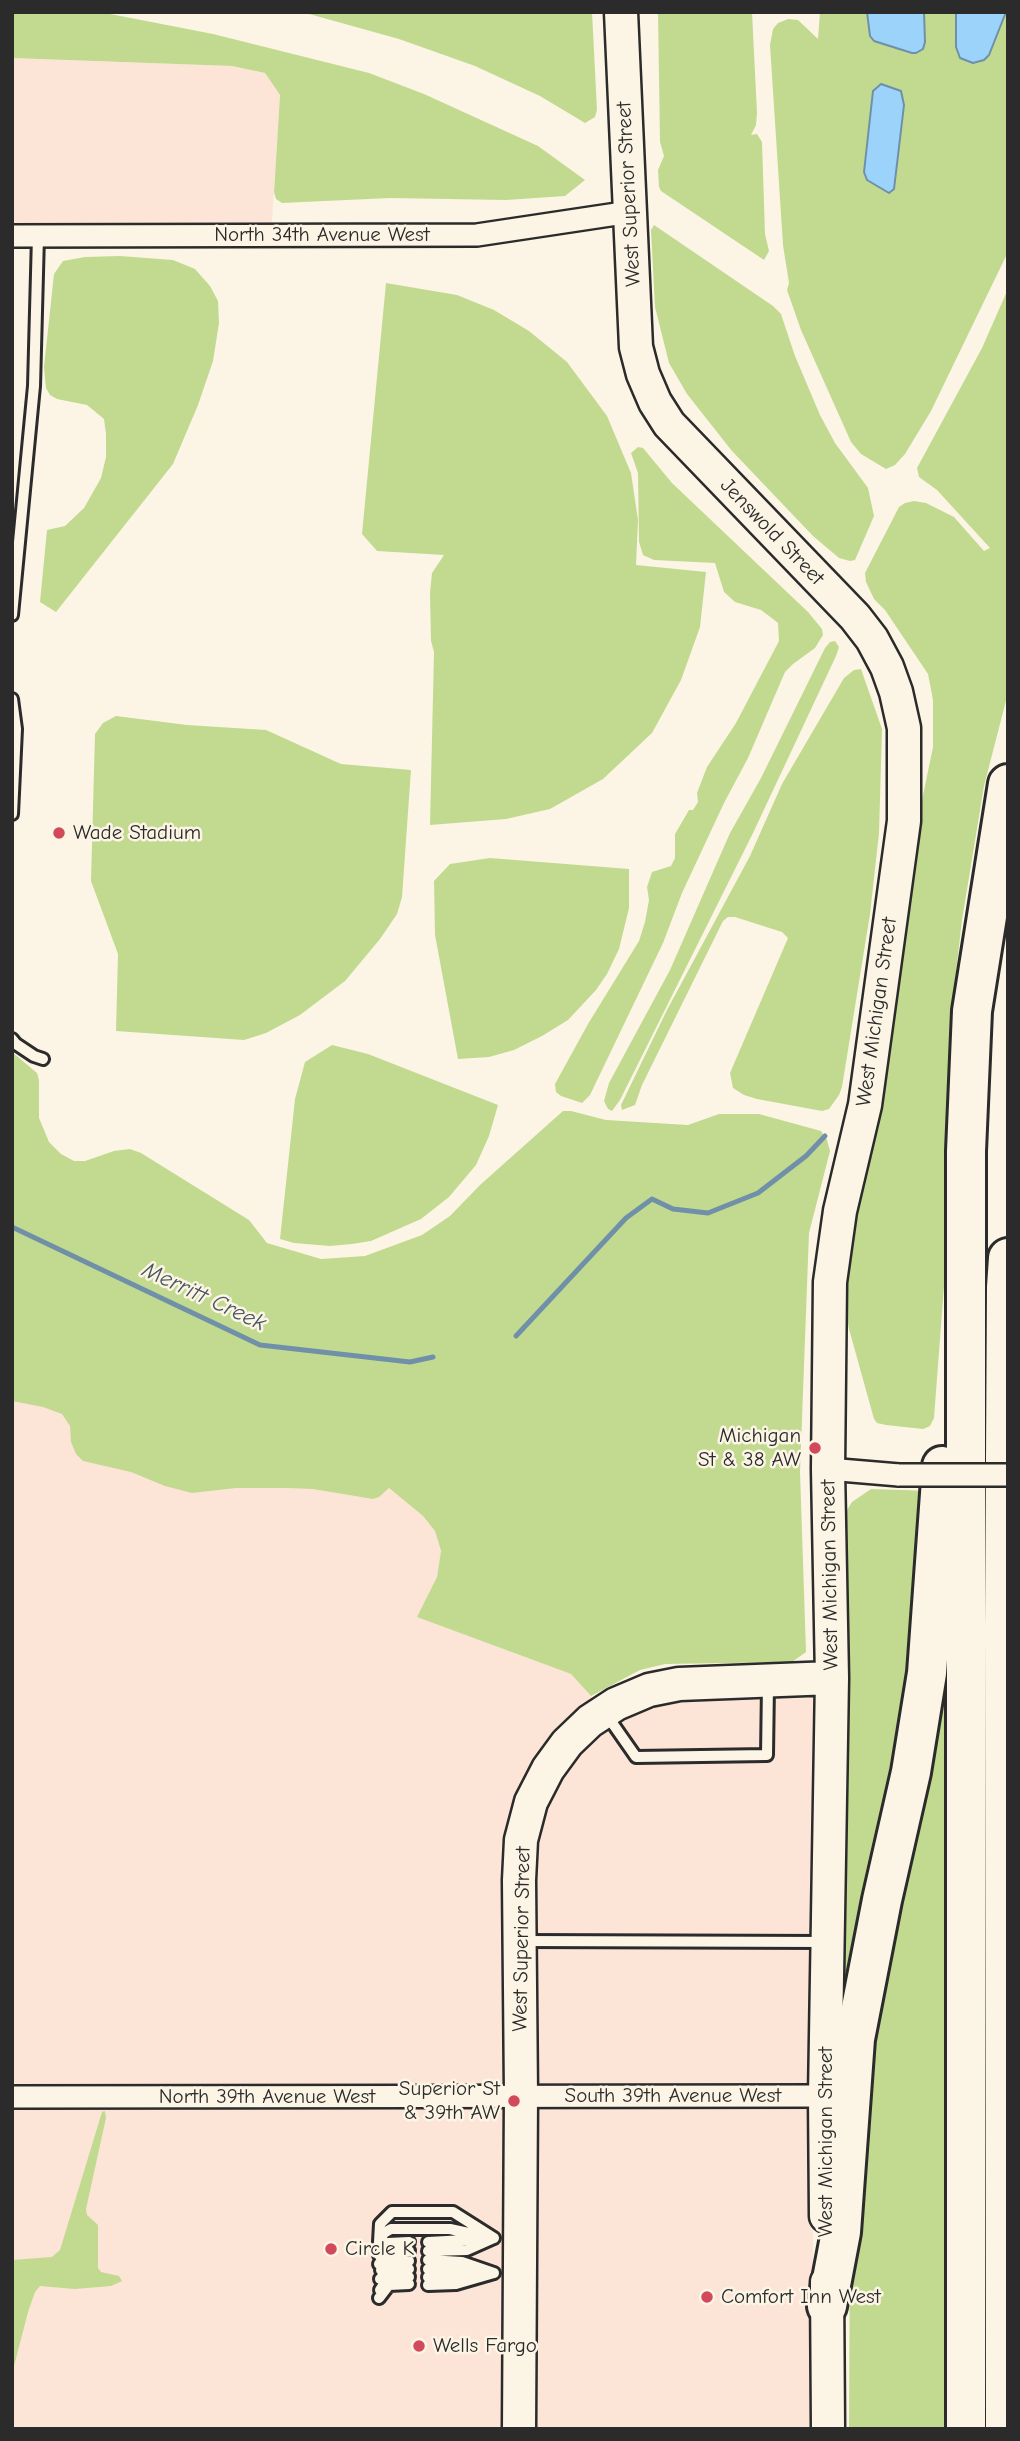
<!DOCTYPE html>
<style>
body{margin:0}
#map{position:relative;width:1020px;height:2441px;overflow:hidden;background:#fcf5e5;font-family:"Comic Neue",sans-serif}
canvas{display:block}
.frame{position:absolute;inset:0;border:14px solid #2b2b2b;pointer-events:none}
</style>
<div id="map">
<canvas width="1020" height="2441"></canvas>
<div class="frame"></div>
</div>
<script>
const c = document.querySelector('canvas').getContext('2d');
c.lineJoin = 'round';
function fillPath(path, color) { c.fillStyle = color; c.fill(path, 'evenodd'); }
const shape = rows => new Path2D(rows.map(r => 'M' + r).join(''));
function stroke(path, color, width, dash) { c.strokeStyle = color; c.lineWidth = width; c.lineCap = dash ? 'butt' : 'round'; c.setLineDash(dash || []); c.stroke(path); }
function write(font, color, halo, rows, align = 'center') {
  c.font = font + ' "Comic Neue",sans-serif'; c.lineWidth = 5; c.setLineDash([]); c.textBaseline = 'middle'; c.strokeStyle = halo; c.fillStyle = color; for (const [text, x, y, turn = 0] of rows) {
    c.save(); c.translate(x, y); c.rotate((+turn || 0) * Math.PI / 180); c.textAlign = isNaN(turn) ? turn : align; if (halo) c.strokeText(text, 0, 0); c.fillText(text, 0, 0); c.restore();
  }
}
const built = shape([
 [12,58,232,66,265,73,280,95,271,235,12,236],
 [12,1227,389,1488,423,1516,435,1531,441,1552,437,1577,418,1617,571,1674,604,1711,814,1678,813,2289,816,2429,12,2429]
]);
const green = shape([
 [12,12,100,12,213,34,369,73,424,94,538,146,585,180,565,196,506,200,390,198,282,203,276,199,274,192,280,95,265,73,232,66,12,58],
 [302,12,592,12,597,110,595,117,585,123,540,96,475,66,399,39],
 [658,12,752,12,757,113,756,125,751,135,757,134,762,142,765,234,769,251,764,260,661,191,659,187,658,170,664,156,660,142],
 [820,12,1008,12,1008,252,931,411,905,454,895,465,886,469,861,454,851,442,801,330,787,290,789,283,783,245,770,45,773,29,778,23,788,19,798,20,818,39],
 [654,225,773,306,781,314,795,356,820,415,835,443,868,488,874,516,855,560,850,561,839,558,813,536,732,451,687,394,669,363,655,307,651,230],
 [120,256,173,260,195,269,210,286,218,301,219,323,213,361,198,405,173,464,56,612,40,602,47,530,65,526,84,508,101,478,106,457,106,434,104,419,87,405,57,399,50,395,46,388,44,367,54,274,63,261,85,257],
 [386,283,457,295,494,310,529,331,567,362,607,416,631,473,638,520,636,565,706,572,700,627,681,680,652,733,603,779,550,809,506,819,430,825,434,652,431,641,430,593,432,573,444,555,377,551,362,534],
 [1008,289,1008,693,984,786,962,920,950,1025,944,1286,934,1418,930,1426,923,1429,886,1425,877,1423,874,1419,849,1329,842,1286,915,834,933,747,933,700,928,674,885,610,874,599,866,582,865,573,899,507,905,503,914,501,926,503,954,517,984,551,990,548,937,490,919,477,917,468,982,348],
 [638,447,643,448,672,483,808,612,822,629,823,635,815,648,793,664,785,672,748,758,724,803,682,893,663,943,590,1095,582,1103,561,1096,556,1092,555,1084,588,1024,639,941,645,922,649,900,647,887,652,872,671,866,675,858,675,834,689,810,693,810,698,802,697,793,707,767,736,723,779,641,778,623,773,619,761,610,735,602,724,592,715,563,654,560,643,555,639,542,638,473,631,453],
 [835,641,839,647,836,656,753,833,620,1100,612,1111,608,1109,604,1101,609,1083,670,970,730,833,761,778,825,648,830,642],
 [861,669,882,729,879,833,870,914,842,1087,839,1095,829,1109,822,1111,757,1099,744,1095,733,1088,730,1073,788,938,782,932,735,917,728,917,723,921,642,1085,635,1105,622,1110,621,1105,667,1010,750,856,782,784,844,678,854,670],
 [116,716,187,725,266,730,341,764,411,770,402,897,397,914,380,939,345,981,300,1015,266,1033,244,1040,116,1031,118,954,91,881,95,734,103,723],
 [490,858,629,869,629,908,619,949,607,974,596,990,568,1020,542,1036,514,1050,489,1057,458,1059,435,935,434,881,450,864],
 [332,1045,368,1054,498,1105,489,1136,476,1165,449,1197,421,1219,371,1241,352,1244,330,1246,294,1243,280,1239,295,1099,305,1062],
 [12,1052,37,1073,39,1080,39,1118,49,1142,61,1154,74,1161,85,1161,114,1151,130,1149,141,1153,249,1220,267,1243,321,1259,365,1256,422,1235,450,1216,480,1185,563,1111,571,1111,606,1120,688,1125,719,1114,759,1114,821,1131,827,1140,830,1151,809,1233,800,1472,806,1652,792,1662,665,1664,640,1670,591,1696,571,1674,417,1617,437,1577,441,1551,435,1531,423,1516,389,1488,379,1497,373,1499,313,1489,287,1488,236,1488,192,1493,165,1486,131,1472,83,1461,76,1454,71,1442,70,1426,62,1414,43,1407,12,1401],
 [871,1489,933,1491,922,1652,839,2036,840,1521,852,1502],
 [948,1650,947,2429,849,2429,850,2218,853,2139],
 [105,2111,106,2118,86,2209,87,2215,98,2225,98,2268,101,2272,119,2276,122,2281,111,2286,75,2289,40,2286,35,2292,28,2312,12,2374,12,2260,52,2257,60,2250,102,2112]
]);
const water = shape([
 [867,12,924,12,925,42,923,49,916,53,912,53,874,41,870,36,867,12],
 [956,12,1006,12,989,55,984,60,973,63,960,58,956,47,956,12],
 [881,84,901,91,904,105,894,189,889,193,867,180,864,172,873,91,881,84]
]);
const stream = shape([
 [12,1227,260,1345,410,1362,433,1357],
 [516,1336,626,1218,652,1199,673,1209,708,1213,758,1193,806,1156,825,1136]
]);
const lane = shape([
 [12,615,34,386,38,236],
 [12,699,16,729,12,814],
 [12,1039,16,1044,34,1056,43,1059],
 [606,1714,636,1757,767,1755,768,1685],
 [522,1941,825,1942],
 [380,2240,384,2233,391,2229,450,2229,487,2237],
 [379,2242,380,2224,392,2212,453,2212,494,2238],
 [428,2242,484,2239],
 [428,2251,467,2250,494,2238],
 [379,2255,388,2243,409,2242],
 [428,2260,462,2262,494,2273],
 [379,2264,388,2252,409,2251],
 [428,2269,473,2270],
 [381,2270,389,2261,409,2261],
 [428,2277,466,2276],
 [380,2279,389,2270,409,2269],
 [428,2285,456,2284,494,2273],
 [380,2290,388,2278,409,2277],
 [379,2298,389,2285,409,2284]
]);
const street = shape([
 [12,236,477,235,630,212],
 [828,1469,899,1475],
 [12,2097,825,2096]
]);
const secondary = shape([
 [621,12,636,347,643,374,655,402,669,424,855,617,872,639,887,667,896,692,904,728,904,821,865,1105,840,1211,830,1282,828,1469,832,1678,825,2096,826,2216],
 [827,2282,828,2429],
 [519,2429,521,2095,519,1880,521,1840,531,1802,548,1769,567,1743,590,1721,616,1704,649,1690,679,1684,832,1678]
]);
const highway = shape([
 [827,2306,841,2232,855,2039,882,1900,911,1772,927,1673,942,1466],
 [966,2429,966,1151,972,1011,1008,784],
 [1005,2429,1004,1627,1006,1287,1008,1258]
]);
const streetBridge = shape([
 [899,1475,1008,1475]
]);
const markers = [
 [59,833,7,"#d1495b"],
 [815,1448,7,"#d1495b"],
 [514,2101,7,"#d1495b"],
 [331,2249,7,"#d1495b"],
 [707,2297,7,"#d1495b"],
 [419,2346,7,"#d1495b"]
];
const streetNames = [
 ["West Superior Street",629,194,-93],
 ["North 34th Avenue West",322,235],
 ["Jenswold Street",772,532,46],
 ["West Michigan Street",877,1012,-82],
 ["West Michigan Street",830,1575,-91],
 ["West Superior Street",522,1939,-89],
 ["South 39th Avenue West",673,2096],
 ["North 39th Avenue West",267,2097],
 ["West Michigan Street",826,2142,-90]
];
const poiNames = [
 ["Wade Stadium",73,833],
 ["Michigan",801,1436,"right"],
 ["St & 38 AW",801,1460,"right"],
 ["Superior St",500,2089,"right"],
 ["& 39th AW",500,2113,"right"],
 ["Circle K",345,2249],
 ["Comfort Inn West",721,2297],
 ["Wells Fargo",433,2346]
];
const waterNames = [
 ["Merritt Creek",204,1297,25]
];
fillPath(built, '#fce5d6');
fillPath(green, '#c1da90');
fillPath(water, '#9cd3fb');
stroke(water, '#6f90a8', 2);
stroke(stream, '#6f90a8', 5);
stroke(lane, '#2b2b2b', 16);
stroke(street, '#2b2b2b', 26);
stroke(secondary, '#2b2b2b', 37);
stroke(highway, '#2b2b2b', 44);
stroke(lane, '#fcf5e5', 10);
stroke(street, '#fcf5e5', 21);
stroke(secondary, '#fcf5e5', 32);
stroke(highway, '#fcf5e5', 38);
stroke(streetBridge, '#2b2b2b', 26, []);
stroke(streetBridge, '#fcf5e5', 21);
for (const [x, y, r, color] of markers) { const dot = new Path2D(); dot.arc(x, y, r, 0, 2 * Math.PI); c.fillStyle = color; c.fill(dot); stroke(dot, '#fcf5e5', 2.5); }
write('21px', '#2b2b2b', '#fcf5e5', streetNames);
write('21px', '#2b2b2b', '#fcf5e5', poiNames, 'left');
write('italic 23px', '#47555f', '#fcf5e5', waterNames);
</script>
